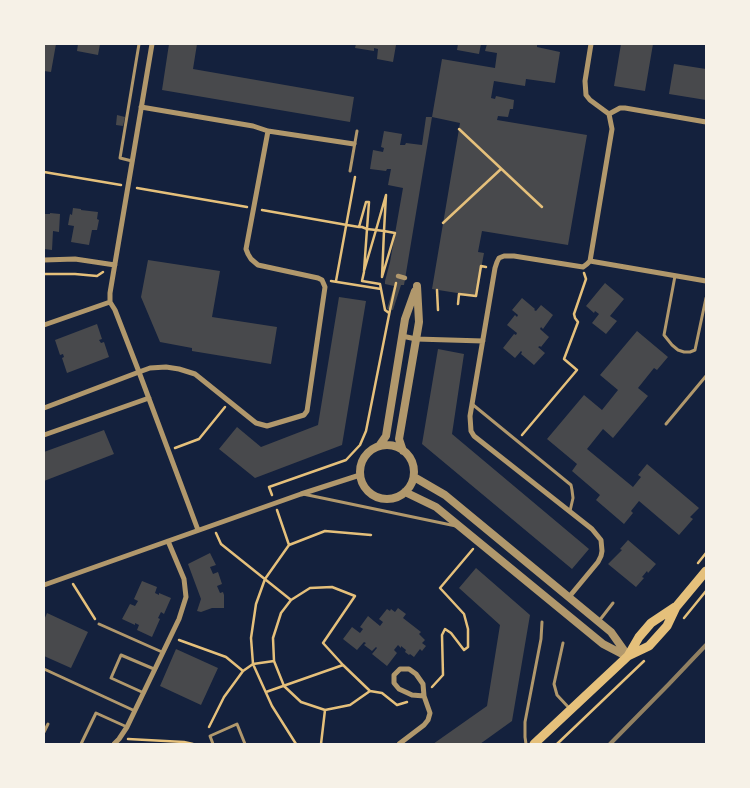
<!DOCTYPE html>
<style>
body{margin:0}
#map{position:relative;width:750px;height:788px;overflow:hidden;background:#14213d;font-family:Georgia,serif}
canvas{display:block}
.frame{position:absolute;inset:0;border:45px solid #f6f1e7;pointer-events:none}
</style>
<div id="map">
<canvas width="750" height="788"></canvas>
<div class="frame"></div>
</div>
<script>
const c = document.querySelector('canvas').getContext('2d');
c.lineJoin = 'round';
function fill(path, color) { c.fillStyle = color; c.fill(path, 'evenodd'); }
const shape = rows => new Path2D(rows.map(r => 'M' + r).join(''));
function stroke(path, color, width, dash) { c.strokeStyle = color; c.lineWidth = width; c.lineCap = dash ? 'butt' : 'round'; c.setLineDash(dash || []); c.stroke(path); }
const building = shape([
 [44,44,56,44,51,72,44,71],
 [78,44,100,44,98,55,77,51],
 [169,44,197,44,193,69,354,97,350,122,162,90],
 [356,44,393,44,396,45,393,62,377,59,378,49,374,48,374,51,355,48],
 [458,44,481,44,479,54,457,50],
 [487,44,537,44,537,47,560,52,555,83,526,79,525,86,494,81,491,98,495,99,496,96,514,100,513,109,510,109,508,117,498,116,497,120,587,135,568,245,482,231,478,252,484,253,476,296,432,289,460,123,432,117,404,285,401,285,393,310,387,309,394,286,385,284,385,281,390,262,403,188,388,185,391,169,387,169,386,171,370,169,373,150,383,152,384,148,381,147,384,131,402,134,400,145,405,145,406,143,422,145,426,117,432,117,442,59,495,68,497,53,485,51],
 [621,44,653,44,645,91,614,86],
 [674,64,706,69,706,100,669,94],
 [117,115,125,117,123,126,116,125],
 [73,208,81,209,81,210,98,212,97,219,99,220,97,230,92,230,89,245,71,242,74,226,68,225,70,214,72,215],
 [50,213,60,214,59,232,53,231,52,250,44,249,44,214,50,214],
 [148,260,220,271,212,317,277,327,271,364,192,351,192,348,160,342,141,297],
 [605,283,624,299,610,316,617,321,606,334,592,323,599,314,595,311,594,313,586,306],
 [339,297,366,301,342,445,255,478,219,449,237,427,261,447,318,425],
 [522,298,535,309,534,310,536,311,541,305,553,315,543,329,541,327,540,329,549,337,541,347,540,346,538,347,545,353,534,365,521,354,522,352,521,351,515,358,503,348,514,334,516,335,517,333,507,325,515,315,517,317,518,315,512,310],
 [97,324,102,339,99,340,101,343,104,342,109,357,67,373,62,358,64,357,63,354,60,355,55,340],
 [637,331,668,357,657,370,654,368,638,388,648,396,613,438,603,429,587,449,633,487,641,477,638,475,647,464,699,508,690,517,693,519,679,535,639,501,631,511,633,513,624,524,596,500,600,495,572,471,577,464,547,439,584,395,602,410,618,390,600,375],
 [438,349,464,354,452,434,589,549,572,569,422,444],
 [104,430,114,454,44,481,44,452],
 [628,540,656,564,648,573,647,571,642,577,644,578,636,587,608,564,622,550,620,549],
 [210,553,216,565,210,567,213,574,218,572,222,584,217,586,220,593,223,592,224,595,224,608,212,608,201,612,197,611,201,599,188,564],
 [476,568,530,615,512,721,480,744,433,744,487,706,500,625,459,588],
 [142,581,157,587,155,593,159,595,159,593,171,598,164,614,161,612,158,618,160,619,152,637,137,630,139,625,135,623,135,625,122,619,130,604,135,606,138,601,134,599],
 [398,608,406,614,403,618,421,632,419,634,425,640,422,643,426,646,422,651,420,649,414,657,410,654,409,655,405,652,406,650,401,646,401,648,398,645,394,650,397,653,387,666,372,654,377,648,376,647,372,651,364,645,366,643,364,642,357,650,343,639,352,627,360,633,363,629,360,627,368,616,380,626,383,622,379,619,387,609,390,611,391,609,395,612],
 [47,613,88,632,71,668,44,656,44,620],
 [176,649,218,668,201,705,160,686]
]);
const path = shape([
 [459,129,542,207],
 [44,172,121,185],
 [137,188,247,207],
 [262,210,347,225,359,227,362,227,367,229,376,230,384,231,395,233,382,277,384,231,386,195,376,230,364,271,367,229,369,202,366,202,359,227],
 [443,223,501,169],
 [364,272,362,281,380,284,385,310,389,313],
 [44,274,75,274,97,276,103,272],
 [331,281,381,289],
 [336,281,355,177],
 [437,290,438,310],
 [458,304,459,294,476,296,481,266,486,267],
 [522,435,577,370,564,359,578,322,575,318,574,314,586,279,584,273],
 [175,448,199,439,225,407],
 [272,495,269,487,346,460,360,445,366,431,390,310,396,283],
 [277,510,289,545],
 [216,533,221,544,291,600],
 [698,563,706,553],
 [73,584,95,619],
 [684,618,706,591],
 [179,640,226,657,243,671,253,664,272,706,296,744],
 [274,661,253,664,251,638,256,604,265,579,289,545,325,531,371,535],
 [343,665,323,643,355,596,332,587,310,588,291,600,281,613,273,638,274,661,284,686,301,702,325,710,350,705,370,691],
 [432,687,443,675,442,635,445,629,451,633,464,650,468,647,468,629,464,614,440,588,473,549],
 [266,692,343,665,370,691,382,693,397,705,407,702],
 [209,727,224,697,243,671],
 [128,739,184,742,193,744],
 [321,744,325,710],
 [557,744,644,661]
]);
const service = shape([
 [132,161,120,158,139,44],
 [350,171,357,131],
 [675,276,664,335,672,345,678,350,684,352,690,352,695,350,706,298],
 [472,404,571,485,572,490,573,498,570,511],
 [666,424,706,376],
 [303,494,456,526],
 [599,621,613,603],
 [99,624,162,652],
 [563,643,554,684,557,695,570,709],
 [44,669,135,711],
 [144,693,111,678,121,655,154,669],
 [44,732,48,724],
 [81,744,96,713,127,727],
 [213,744,210,736,237,724,245,744],
 [526,744,525,737,525,722,541,639,542,622]
]);
const pedestrian = shape([
 [398,276,405,278]
]);
const minor = shape([
 [591,44,585,81,586,95,590,100,609,114],
 [141,107,253,126,268,131,354,144],
 [609,114,620,108,625,108,706,122],
 [44,260,75,259,115,265],
 [590,261,706,281],
 [110,302,110,293,152,44],
 [110,302,115,310,139,372,198,530],
 [44,325,110,302],
 [402,336,416,339,483,341],
 [44,408,139,372,150,368,166,367,179,369,195,374,256,423,267,426,304,415,307,411,325,287,322,280,318,278,258,265,251,259,248,254,246,249,268,131],
 [44,435,149,398],
 [44,585,301,494,360,475],
 [569,597,598,562,601,556,602,551,601,540,592,529,474,436,471,431,470,416,495,268,497,262,499,258,504,256,514,256,583,267,587,264,590,261,612,129,609,114],
 [114,744,119,739,127,727,179,619,186,597,184,579,168,541],
 [399,744,424,725,428,720,430,713,424,696,423,684,416,674,409,669,400,669,394,675,394,683,399,689,412,695,424,696]
]);
const tertiary = shape([
 '360 472a27 27 0 1 1 54 0a27 27 0 1 1-54 0Z',
 [379,446,386,436,405,319,415,291],
 [403,451,399,439,419,322,417,286],
 [414,477,445,495,611,632,628,656],
 [405,492,436,507,603,644,626,656]
]);
const secondary = shape([
 [628,656,639,637,651,623,675,607],
 [534,744,628,656,649,646,667,626,676,607,706,571]
]);
const rail = shape([
 [610,744,669,684,706,645]
]);
fill(building, '#48494c');
stroke(path, '#e5c07b', 2.5);
stroke(service, '#b1986c', 3);
stroke(pedestrian, '#b1986c', 4.5);
stroke(minor, '#b1986c', 5);
stroke(tertiary, '#b1986c', 8);
stroke(secondary, '#e5c07b', 9);
stroke(rail, '#918062', 4);
</script>
